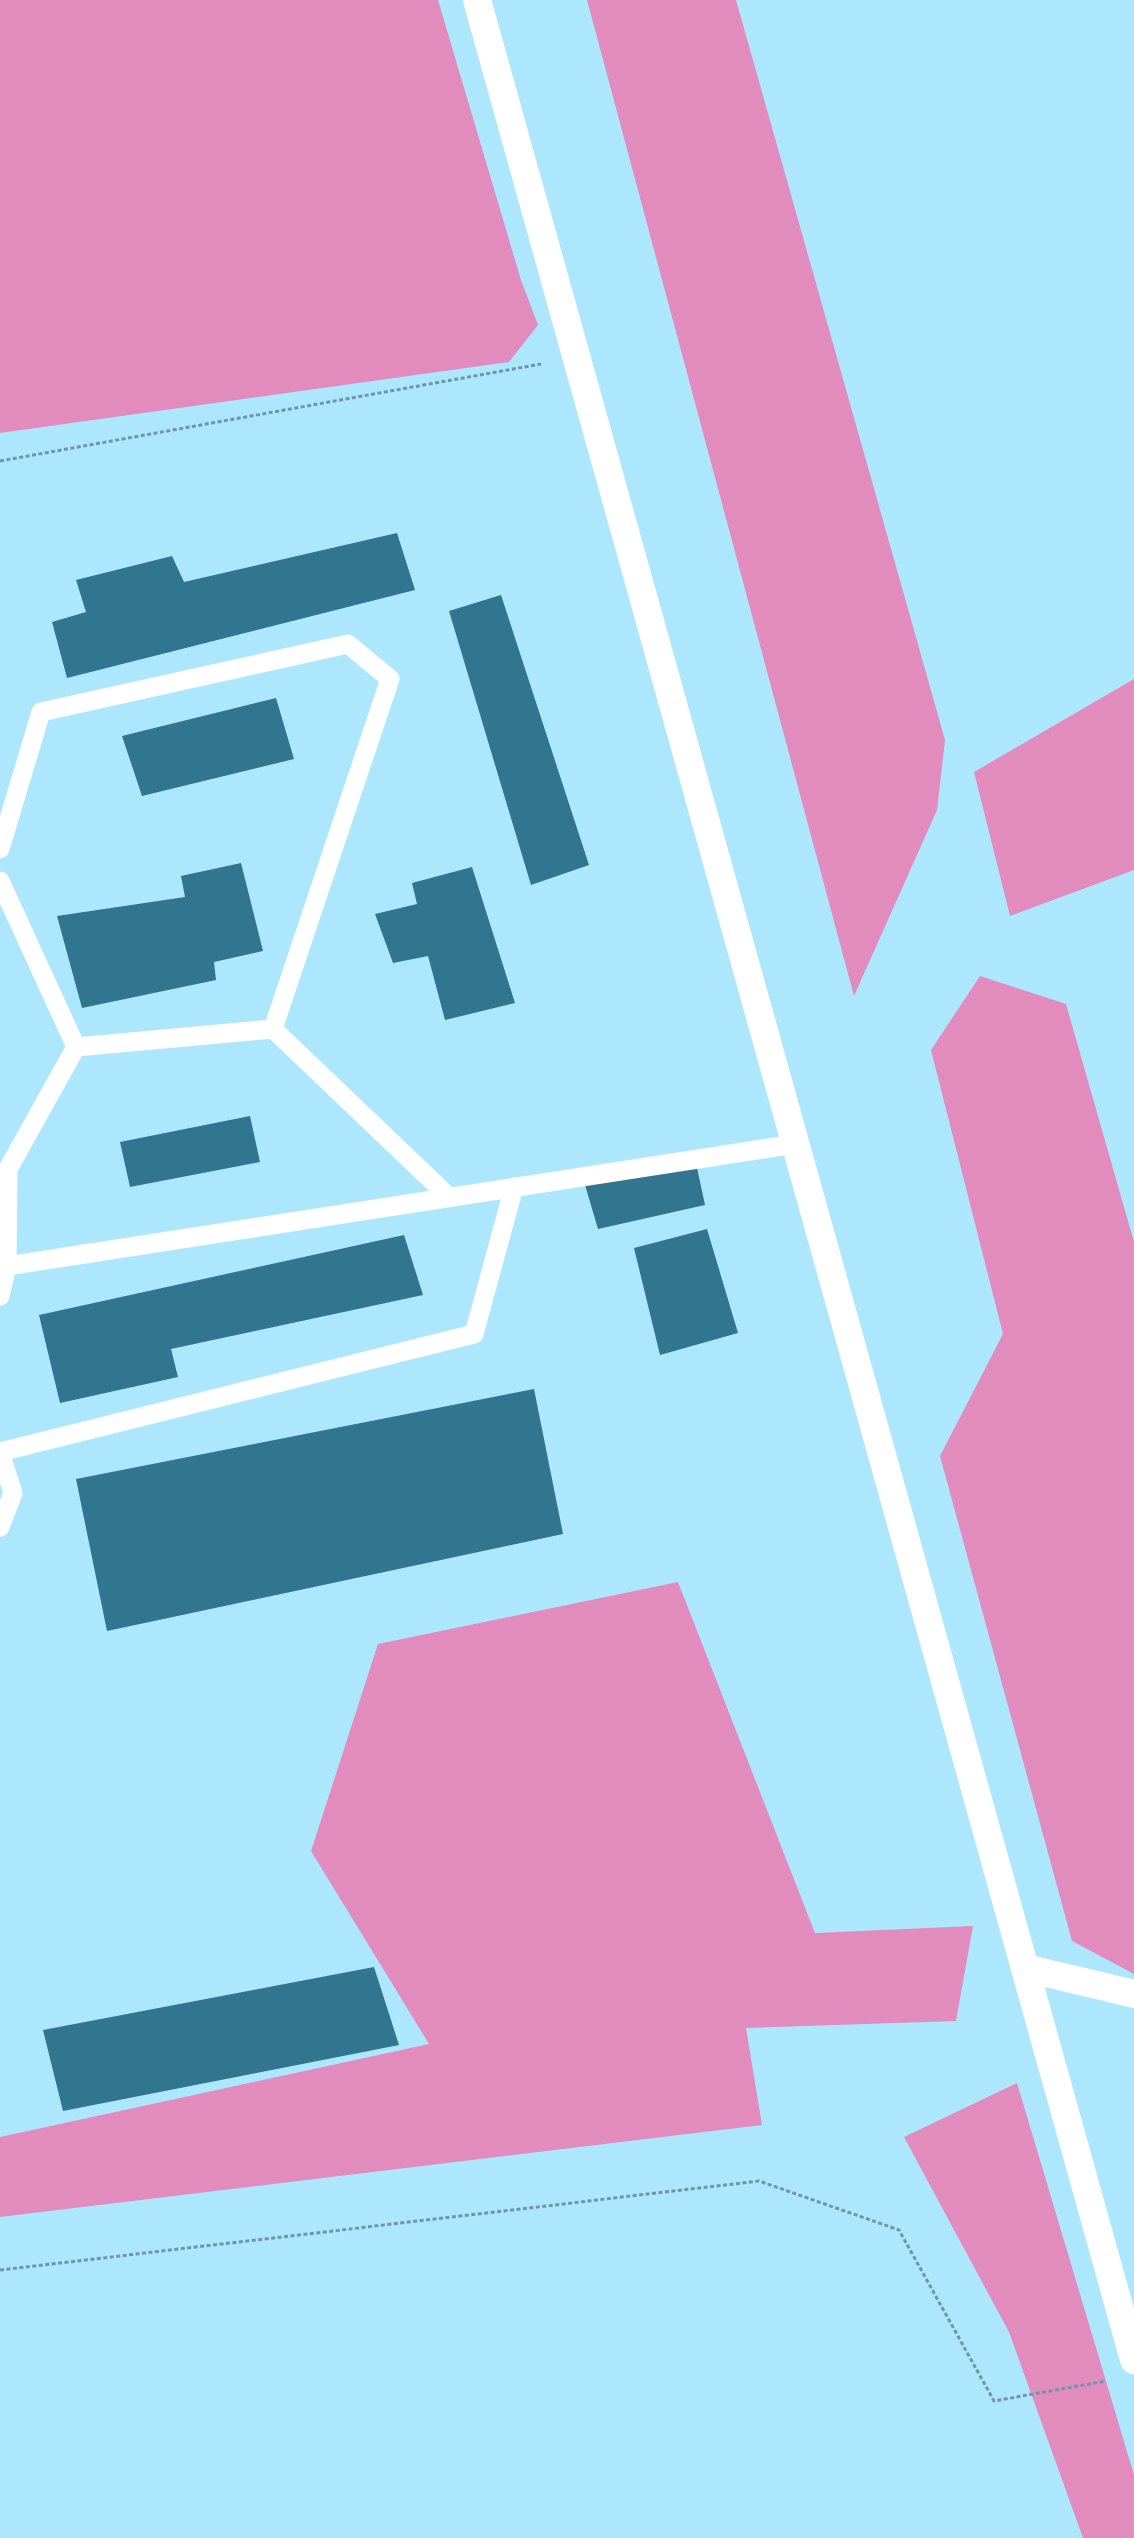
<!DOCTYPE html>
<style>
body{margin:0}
canvas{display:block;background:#ade7fe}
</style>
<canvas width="1134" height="2538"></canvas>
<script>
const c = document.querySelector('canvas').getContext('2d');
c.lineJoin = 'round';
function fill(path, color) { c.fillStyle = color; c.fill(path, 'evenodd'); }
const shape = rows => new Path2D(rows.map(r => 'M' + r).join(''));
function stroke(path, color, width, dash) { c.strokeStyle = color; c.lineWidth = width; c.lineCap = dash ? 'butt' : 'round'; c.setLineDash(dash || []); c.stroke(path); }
const green = shape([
 [0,0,438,0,521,280,538,325,509,362,0,433],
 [587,0,736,0,945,740,937,810,854,996],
 [1134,679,1134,870,1010,916,974,772],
 [980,976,1066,1004,1134,1242,1134,1974,1072,1941,940,1456,1003,1334,931,1050],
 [678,1582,815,1933,973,1926,956,2021,746,2028,762,2125,0,2217,0,2137,429,2044,311,1851,378,1644],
 [1017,2083,1134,2475,1134,2538,1083,2538,1009,2332,904,2137]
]);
const building = shape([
 [397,533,415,590,67,678,52,622,86,612,76,580,172,556,184,582],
 [501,595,589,865,531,885,449,611],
 [276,698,294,759,142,796,122,736],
 [241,863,263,951,214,962,216,980,82,1008,57,916,185,897,181,876],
 [472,867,515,1003,445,1020,428,956,393,963,375,914,417,904,412,883],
 [250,1116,260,1162,130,1187,120,1142],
 [696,1163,705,1205,598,1229,585,1185],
 [707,1229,738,1333,660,1355,634,1248],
 [404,1235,423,1295,171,1349,178,1377,60,1403,39,1315],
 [534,1389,563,1534,107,1631,76,1479],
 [374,1967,399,2045,63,2111,43,2030]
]);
const path = shape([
 [0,461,541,364],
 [0,2270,759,2181,899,2230,994,2401,1106,2381]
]);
const lane = shape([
 [0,849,41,712,348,644,390,679,273,1029,449,1197],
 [0,881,76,1047,273,1029],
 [0,1267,7,1266,8,1169,76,1047],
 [0,1296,7,1266,795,1144],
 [0,1452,474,1334,514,1187],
 [0,1453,13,1493,0,1527]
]);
const street = shape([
 [1025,1968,1134,1994]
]);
const primary = shape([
 [477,0,1134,2360]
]);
fill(green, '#e18cbd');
fill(building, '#31758e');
stroke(path, '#6d97a9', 3, [4, 2.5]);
stroke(lane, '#fff', 19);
stroke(street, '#fff', 28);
stroke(primary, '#fff', 28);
</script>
